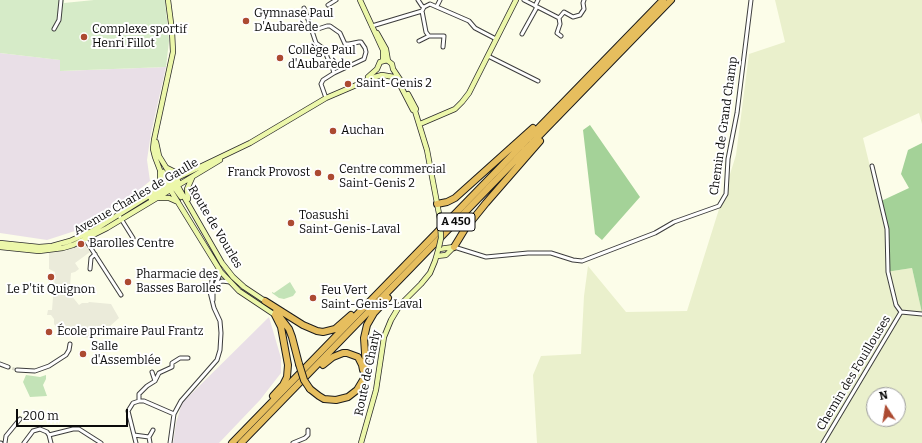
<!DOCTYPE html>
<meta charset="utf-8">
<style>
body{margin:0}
#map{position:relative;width:922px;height:443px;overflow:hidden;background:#fcfde9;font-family:Bitter,serif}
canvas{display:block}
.north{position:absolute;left:866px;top:387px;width:40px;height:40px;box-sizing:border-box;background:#fff;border:1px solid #9d9d9d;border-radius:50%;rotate:348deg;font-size:11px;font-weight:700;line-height:16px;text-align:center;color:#0a0a0a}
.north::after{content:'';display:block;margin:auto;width:14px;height:18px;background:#ac4a31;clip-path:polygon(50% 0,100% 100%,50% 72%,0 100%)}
.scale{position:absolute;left:16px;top:409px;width:112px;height:18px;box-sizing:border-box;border:2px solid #0a0a0a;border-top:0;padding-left:5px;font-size:12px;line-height:14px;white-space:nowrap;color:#0a0a0a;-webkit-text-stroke:3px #fff;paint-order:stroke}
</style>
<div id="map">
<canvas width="922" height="443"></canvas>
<div class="north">N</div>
<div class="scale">200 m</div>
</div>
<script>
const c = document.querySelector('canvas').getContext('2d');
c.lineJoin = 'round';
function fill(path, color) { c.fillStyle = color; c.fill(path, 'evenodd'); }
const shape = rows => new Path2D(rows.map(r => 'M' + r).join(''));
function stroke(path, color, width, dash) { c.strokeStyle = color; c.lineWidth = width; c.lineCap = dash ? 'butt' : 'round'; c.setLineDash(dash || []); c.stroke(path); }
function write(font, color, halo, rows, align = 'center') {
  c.font = font + ' Bitter,serif'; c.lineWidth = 4; c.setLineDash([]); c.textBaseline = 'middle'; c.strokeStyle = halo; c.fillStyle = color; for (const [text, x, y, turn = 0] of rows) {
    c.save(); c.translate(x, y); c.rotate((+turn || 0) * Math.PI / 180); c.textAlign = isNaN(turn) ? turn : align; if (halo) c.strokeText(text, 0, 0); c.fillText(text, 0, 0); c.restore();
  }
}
const industrial = shape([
 [0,53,61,60,61,71,166,67,151,133,147,160,150,181,119,206,81,229,47,240,0,233],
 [269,317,281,358,281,373,260,400,219,443,173,443,176,423,182,403]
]);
const farmland = shape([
 [775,0,922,0,922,124,919,113,863,138,888,240,886,272,912,268,922,313,922,443,537,443,533,375,541,356,581,354,584,296,588,266,626,312,687,311,736,155,749,54,785,42],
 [874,395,898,395,898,419,874,419]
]);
const green = shape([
 [290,282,296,292,293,296,284,299,279,298,272,293,272,292,274,293],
 [26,375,40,377,46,375,46,379,43,385,47,396,30,397,23,382]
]);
const forest = shape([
 [590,125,640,197,602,240,595,234,583,130],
 [922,143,922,313,912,268,886,272,888,240,879,202,909,188,901,174,908,150]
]);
const pitch = shape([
 [0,0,64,0,64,3,94,0,165,0,169,41,166,67,60,71,60,60,0,53]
]);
const plaza = shape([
 [83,242,90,252,75,263,79,269,75,272,71,273,70,287,67,290,79,305,82,303,88,303,89,302,111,304,119,318,109,327,96,326,95,334,91,338,82,337,77,330,72,333,60,332,54,324,54,319,51,315,47,315,48,310,52,310,55,272,49,269,49,253,66,251,69,247]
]);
const streetTunnel = shape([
 [8,367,17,370]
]);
const street = shape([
 [418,0,422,6,424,7],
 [524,0,559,18,560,24,557,33,561,36],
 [328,5,336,0],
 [437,6,440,0],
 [535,6,538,0],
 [304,8,312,31],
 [422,11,426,32,429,36],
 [559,18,564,12,573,17,580,15,584,9,583,3,584,0],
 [372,26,422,11,424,7,430,4,469,21,475,28,496,39],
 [54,29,59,20,61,0],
 [522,34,537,7],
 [419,41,429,36,444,36,443,47],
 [488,56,538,81],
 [326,98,321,84,323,80,334,73,364,59,366,52,365,48,361,42,359,42,349,44,345,44,340,33,330,26,327,26,312,31,316,43,324,49,328,59,331,63,334,73],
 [872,166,887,229,888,272,896,305,901,312],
 [118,214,133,238],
 [85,239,121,295],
 [454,247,486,257,528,253,551,253,573,260,582,261,655,233,674,222,719,206,726,194,728,159,737,113,751,0],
 [90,269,91,258,95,254],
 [216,284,222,281,230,282],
 [213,300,213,291,221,272],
 [901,312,922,314],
 [0,364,8,367],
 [17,370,35,371,49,366,66,355,69,350,70,344],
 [155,381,159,373,172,367,172,363,180,358,188,358],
 [139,401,139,394,147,386,155,381,152,372],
 [49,435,73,429,79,429,101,443],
 [134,435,149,437,153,430],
 [149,437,150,443],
 [0,443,1,443],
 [5,443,6,436,20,419],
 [24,443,33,431,40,429,47,432,49,435,51,443],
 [136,443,128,411,133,403,139,401,144,401,174,414],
 [170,443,174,414,181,401,217,360,220,350,221,333,220,321,214,308,210,292,212,280,221,272],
 [293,443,305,438,308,435,308,430],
 [823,443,901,312]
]);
const secondary = shape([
 [168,0,172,31,173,52,154,140,153,149,155,157,163,178,221,272,239,291,275,315],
 [360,0,383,50,383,61],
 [377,33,386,49,388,61],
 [368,77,377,69,380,62,387,60,392,64,393,69,403,84],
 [408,94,416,109,415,111,427,150,440,219],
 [420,124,455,109,462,102,469,93,516,0],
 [156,142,159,156,180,190,222,263,233,277,244,287,265,301],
 [167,168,175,172,186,172],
 [163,172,181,197],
 [154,191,160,181,160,172],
 [160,198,169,198,178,202],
 [151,199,178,181],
 [188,199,187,189,192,178],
 [0,243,39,247,52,246,70,241,94,230,179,177,250,143,326,98,375,77,382,75,394,77,398,81,413,110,415,111],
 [0,247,39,251,63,248,73,245,107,228,220,160],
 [439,249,454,247],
 [437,256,446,255,454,247],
 [361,443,376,390,384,337,391,320,400,305,421,284,430,273,435,261,439,247]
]);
const highway = shape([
 [437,204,447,202,455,198,533,128],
 [454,247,465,229,486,203,540,141],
 [265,301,303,325,317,331,323,332,335,329,351,315],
 [276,312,289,329,292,337,299,364],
 [323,365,333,357,343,353,347,353,358,357,362,365,363,370],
 [310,389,319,396,324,399,336,400,348,397,357,390,366,375,366,368,364,338,367,325,374,313,388,298],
 [273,396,283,385,287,377,288,365,281,327,275,315],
 [232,443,663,0],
 [241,443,671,0]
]);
const secondaryBridge = shape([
 [439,247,441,238,440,219]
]);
const highwayBridge = shape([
 [299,364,304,380,310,389]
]);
const markers = [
 [246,21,4,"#ac4a31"],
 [84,37,4,"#ac4a31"],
 [280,58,4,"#ac4a31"],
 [348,84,4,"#ac4a31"],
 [333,131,4,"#ac4a31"],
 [318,173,4,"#ac4a31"],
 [331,177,4,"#ac4a31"],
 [291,223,4,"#ac4a31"],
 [81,244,4,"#ac4a31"],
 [51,277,4,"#ac4a31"],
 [128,282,4,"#ac4a31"],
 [313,298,4,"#ac4a31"],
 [49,332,4,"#ac4a31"],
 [83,354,4,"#ac4a31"]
];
const shields = [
 [456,222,38]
];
const shieldNames = [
 ["A 450",456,222]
];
const poiNames = [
 ["Gymnase Paul",254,14],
 ["D'Aubarède",254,28],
 ["Complexe sportif",92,30],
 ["Henri Fillot",92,44],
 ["Collège Paul",288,51],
 ["d'Aubarède",288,65],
 ["Saint-Genis 2",356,84],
 ["Auchan",341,131],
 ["Centre commercial",339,170],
 ["Saint-Genis 2",339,184],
 ["Franck Provost",310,173,"right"],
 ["Toasushi",299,216],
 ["Saint-Genis-Laval",299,230],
 ["Barolles Centre",89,244],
 ["Pharmacie des",136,275],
 ["Basses Barolles",136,289],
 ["Le P'tit Quignon",51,290,"center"],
 ["Feu Vert",321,291],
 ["Saint-Genis-Laval",321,305],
 ["École primaire Paul Frantz",57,332],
 ["Salle",91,347],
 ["d'Assemblée",91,361]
];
const streetNames = [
 ["Chemin de Grand Champ",724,126,-82],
 ["Avenue Charles de Gaulle",136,197,-30],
 ["Route de Vourles",215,227,59],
 ["Route de Charly",368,373,-78],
 ["Chemin des Fouillouses",854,373,-59]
];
fill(industrial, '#e9dfe7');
fill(farmland, '#eaf0cc');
fill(green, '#c3e3b7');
fill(forest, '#a4d298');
fill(pitch, '#d6ebc8');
fill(plaza, '#ebebda');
stroke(streetTunnel, '#d8d9c8', 3, [3, 1.5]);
stroke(street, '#3d3d3d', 5);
stroke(secondary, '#2c2c2c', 6);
stroke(highway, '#1b1b1b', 8);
stroke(street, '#fff', 3);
stroke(secondary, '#ecf7aa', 4.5);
stroke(highway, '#e6be5e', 6);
stroke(secondaryBridge, '#2c2c2c', 6, []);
stroke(highwayBridge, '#1b1b1b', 8, []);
stroke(secondaryBridge, '#ecf7aa', 4.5);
stroke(highwayBridge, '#e6be5e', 6);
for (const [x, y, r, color] of markers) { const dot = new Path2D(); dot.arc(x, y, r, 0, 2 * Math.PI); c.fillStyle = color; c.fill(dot); stroke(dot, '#fff', 1.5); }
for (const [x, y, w] of shields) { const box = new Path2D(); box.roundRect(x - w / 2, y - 9, w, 18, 3); c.fillStyle = '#fff'; c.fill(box); stroke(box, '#0a0a0a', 1); }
write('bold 11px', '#0a0a0a', null, shieldNames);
write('12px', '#0a0a0a', '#fff', poiNames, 'left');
write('12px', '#0a0a0a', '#fff', streetNames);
</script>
